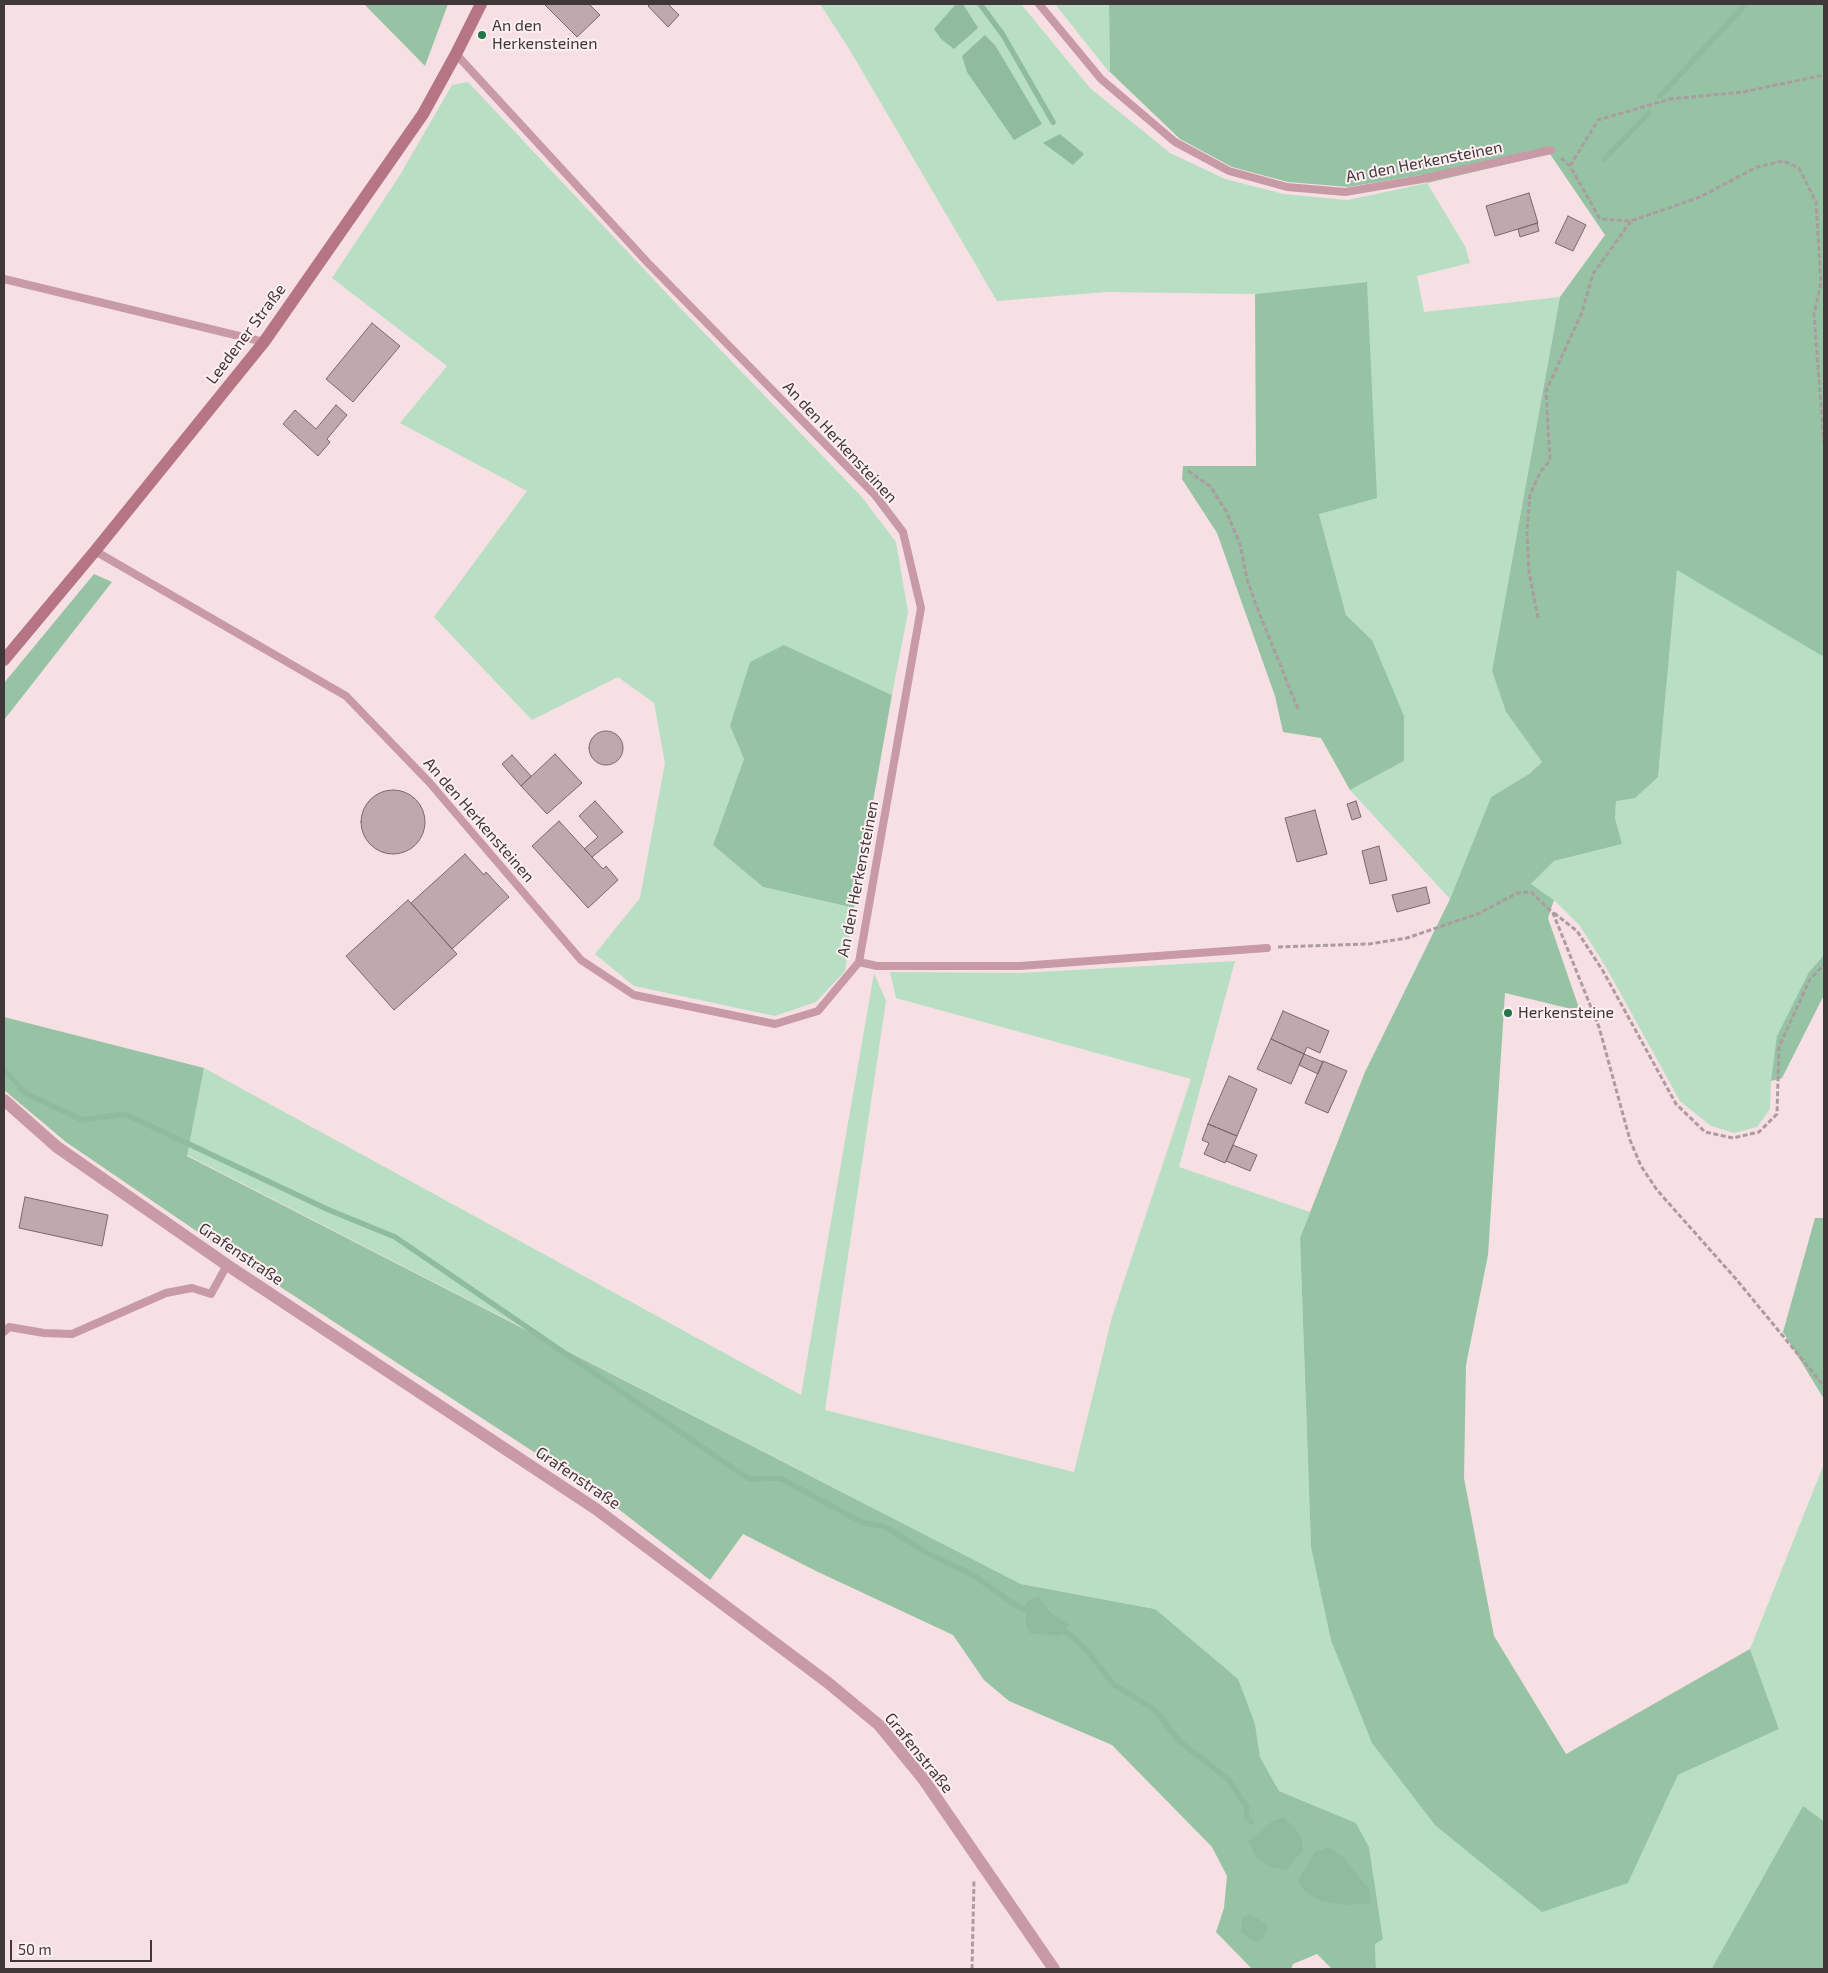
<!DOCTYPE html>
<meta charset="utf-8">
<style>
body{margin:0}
#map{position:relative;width:1828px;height:1973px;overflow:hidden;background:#f6e0e4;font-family:"Exo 2",sans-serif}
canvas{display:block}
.frame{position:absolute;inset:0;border:5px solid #403739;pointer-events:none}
.scale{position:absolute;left:10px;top:1940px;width:142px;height:22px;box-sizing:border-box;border:2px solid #403739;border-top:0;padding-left:6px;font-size:15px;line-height:18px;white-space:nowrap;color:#403739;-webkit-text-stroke:4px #fdeff2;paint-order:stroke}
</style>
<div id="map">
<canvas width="1828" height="1973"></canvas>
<div class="frame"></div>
<div class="scale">50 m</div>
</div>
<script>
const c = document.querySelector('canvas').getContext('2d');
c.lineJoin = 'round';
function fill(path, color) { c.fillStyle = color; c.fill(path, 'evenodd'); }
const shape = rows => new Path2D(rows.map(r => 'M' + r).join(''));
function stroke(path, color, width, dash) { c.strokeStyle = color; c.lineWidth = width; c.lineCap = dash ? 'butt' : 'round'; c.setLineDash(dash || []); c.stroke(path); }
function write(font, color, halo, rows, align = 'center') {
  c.font = font + ' "Exo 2",sans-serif'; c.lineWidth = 4; c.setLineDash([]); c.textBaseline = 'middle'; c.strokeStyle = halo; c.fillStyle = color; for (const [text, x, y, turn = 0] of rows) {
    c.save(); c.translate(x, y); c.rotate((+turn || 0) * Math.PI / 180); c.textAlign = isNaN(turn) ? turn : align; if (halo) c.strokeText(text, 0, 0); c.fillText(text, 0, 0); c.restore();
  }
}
const green = shape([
 [820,4,1021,4,1090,88,1170,153,1225,179,1284,194,1348,200,1427,183,1465,246,1470,263,1417,276,1424,312,1560,297,1492,671,1506,712,1542,762,1529,774,1491,797,1450,899,1350,790,1404,761,1372,640,1346,615,1319,514,1367,282,1255,294,1106,292,997,301,848,47],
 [1055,4,1109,4,1110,72,1109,72],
 [468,82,687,315,861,496,896,542,908,612,892,695,784,645,730,726,744,759,713,845,763,887,854,908,845,971,816,1002,775,1016,634,986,595,954,640,898,665,763,654,703,618,677,532,720,434,617,527,491,400,423,447,366,332,278,400,175,452,85],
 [1677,569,1824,657,1824,955,1809,972,1771,1081,1770,1109,1757,1127,1734,1133,1711,1126,1680,1101,1606,967,1580,926,1554,900,1531,884,1554,861,1622,844,1615,818,1616,800,1658,777],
 [1235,961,1179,1167,1310,1212,1300,1238,1311,1547,1628,1883,1678,1775,1779,1729,1750,1649,1824,1464,1824,1821,1803,1806,1712,1968,1719,1969,1376,1969,1375,1944,1383,1938,1369,1847,1356,1823,1279,1791,1260,1757,1255,1724,1155,1609,1021,1584,187,1155,204,1068,801,1395,874,973,886,1001,825,1410,1074,1472,1112,1317,1191,1079,896,998,890,972,1021,973]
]);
const forest = shape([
 [364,4,448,4,425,66],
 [1109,4,1824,4,1824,657,1677,570,1658,777,1635,798,1616,801,1615,818,1622,844,1554,861,1531,884,1554,900,1548,918,1580,1011,1505,993,1488,1255,1466,1365,1464,1478,1494,1636,1566,1754,1750,1649,1779,1729,1678,1775,1628,1883,1542,1912,1435,1825,1372,1743,1331,1640,1311,1547,1300,1238,1365,1072,1450,899,1491,797,1529,774,1542,762,1506,712,1492,671,1560,297,1605,235,1550,154,1427,183,1422,175,1348,187,1288,182,1232,167,1180,139,1110,72],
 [1367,282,1377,498,1319,514,1346,615,1372,640,1404,716,1404,761,1350,790,1321,738,1283,732,1275,696,1217,533,1182,479,1183,466,1256,466,1255,294],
 [94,574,112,582,4,720,4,683],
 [784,645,892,695,854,908,763,887,713,845,744,759,730,726,750,662],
 [1824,955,1824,995,1782,1078,1771,1081,1777,1036,1809,972],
 [4,1017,204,1068,187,1156,1021,1584,1155,1609,1238,1679,1255,1724,1260,1757,1279,1791,1356,1823,1369,1847,1383,1939,1375,1944,1376,1969,1332,1969,1317,1954,1293,1964,1291,1969,1252,1969,1216,1932,1224,1908,1227,1876,1212,1847,1112,1745,1009,1701,984,1680,953,1635,816,1571,743,1534,710,1580,603,1497,236,1258,66,1142,4,1090],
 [1815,1218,1824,1218,1824,1399,1783,1332],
 [1803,1806,1824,1821,1824,1969,1719,1969,1712,1968]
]);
const water = shape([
 [956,4,963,4,978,28,954,49,941,39,934,29],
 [985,35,995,45,1042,124,1014,140,967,72,962,56],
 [1060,134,1084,154,1073,165,1043,143],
 [1038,1596,1052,1614,1069,1625,1060,1636,1029,1633,1026,1624,1026,1602],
 [1284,1818,1295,1828,1302,1840,1303,1850,1286,1870,1270,1867,1255,1856,1249,1841,1274,1820],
 [1329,1847,1344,1858,1369,1889,1371,1903,1344,1905,1319,1900,1306,1892,1298,1881,1315,1852],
 [1250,1914,1268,1925,1264,1937,1258,1941,1250,1939,1241,1932,1242,1918]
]);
const stream = shape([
 [980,4,1003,35,1053,122],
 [1660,96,1746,4],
 [1604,159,1649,113],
 [4,1069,25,1093,82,1120,125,1114,329,1210,395,1237,749,1479,780,1478,863,1523,884,1526,929,1554,975,1576,1012,1603,1032,1614],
 [1058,1628,1072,1636,1089,1653,1113,1684,1155,1710,1179,1741,1228,1779,1247,1807,1246,1817,1251,1822]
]);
const building = shape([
 [544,4,589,4,600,15,577,37,544,4],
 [651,4,668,4,679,15,668,27,648,6,651,4],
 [1529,193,1538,223,1495,236,1486,206,1529,193],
 [1568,216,1586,225,1573,251,1555,243,1568,216],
 [1537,223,1539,231,1520,237,1518,229,1537,223],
 [372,323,400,346,353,402,326,379,372,323],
 [336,405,347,415,327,439,330,442,318,456,283,424,295,410,316,429,336,405],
 '589 748a17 17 0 1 1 34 0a17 17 0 1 1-34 0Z',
 [555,754,582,783,547,814,521,786,555,754],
 [512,755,531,776,521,786,502,764,512,755],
 '361 822a32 32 0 1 1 64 0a32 32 0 1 1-64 0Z',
 [595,801,623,832,592,857,584,849,598,837,579,816,595,801],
 [1356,801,1361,817,1352,820,1347,804,1356,801],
 [1315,810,1327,854,1297,862,1285,818,1315,810],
 [559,821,603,869,606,866,618,880,588,908,532,846,559,821],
 [1379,846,1387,880,1370,884,1362,851,1379,846],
 [465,854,484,875,486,872,509,897,452,949,411,903,465,854],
 [1426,887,1430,903,1397,912,1392,895,1426,887],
 [408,900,457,954,394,1010,346,956,408,900],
 [1283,1011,1329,1031,1320,1053,1307,1047,1304,1054,1271,1039,1283,1011],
 [1271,1039,1304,1054,1291,1084,1257,1069,1271,1039],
 [1304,1054,1323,1062,1318,1074,1299,1065,1304,1054],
 [1323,1061,1347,1071,1328,1113,1305,1103,1323,1061],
 [1229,1076,1257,1089,1237,1136,1208,1124,1229,1076],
 [1208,1124,1237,1136,1225,1163,1204,1154,1209,1143,1202,1140,1208,1124],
 [1233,1145,1257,1155,1250,1171,1226,1161,1233,1145],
 [25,1197,108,1215,102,1246,19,1228,25,1197]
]);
const path = shape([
 [1561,158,1570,166,1600,219,1631,221,1700,197,1757,167,1783,161,1799,168,1816,202,1821,283,1814,314,1824,445],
 [1570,166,1598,120,1670,99,1743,92,1824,75],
 [1188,471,1210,486,1226,511,1240,544,1247,579,1256,605,1298,709],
 [1538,618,1529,572,1527,532,1530,494,1541,471,1550,460,1546,391,1582,312,1593,274,1631,221],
 [1554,913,1577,931,1603,971,1676,1104,1705,1132,1733,1138,1759,1132,1777,1114,1779,1047,1810,979,1824,965],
 [1278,947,1369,944,1407,938,1480,913,1517,893,1531,892,1553,913,1599,1027,1630,1140,1641,1166,1657,1190,1736,1279,1824,1386],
 [972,1969,974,1880]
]);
const lane = shape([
 [1039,4,1101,79,1175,142,1229,171,1287,187,1345,192,1422,179,1551,150],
 [4,279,264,342],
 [95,551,346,696,429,782,581,960,634,995,775,1024,818,1011,859,962,921,608,903,532,875,495,647,262,456,54],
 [859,962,877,966,1020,966,1267,948],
 [4,1332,9,1327,44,1333,72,1334,166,1293,192,1288,211,1294,227,1265]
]);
const street = shape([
 [4,1100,57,1147,227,1265,596,1509,827,1682,879,1725,924,1780,1054,1969]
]);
const secondary = shape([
 [4,660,95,551,264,342,423,114,456,54,481,4]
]);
const markers = [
 [482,35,5,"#227547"],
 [1508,1013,5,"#227547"]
];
const poiNames = [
 ["An den",492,26],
 ["Herkensteinen",492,44],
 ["Herkensteine",1518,1013]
];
const streetNames = [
 ["An den Herkensteinen",1424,162,-11],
 ["Leedener Straße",246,334,-53],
 ["An den Herkensteinen",840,442,47],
 ["An den Herkensteinen",479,820,49],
 ["An den Herkensteinen",858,879,-79],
 ["Grafenstraße",241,1254,34],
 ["Grafenstraße",578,1478,34],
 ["Grafenstraße",919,1753,51]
];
fill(green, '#b8dec3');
fill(forest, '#96c3a4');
fill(water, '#8fbc9e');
stroke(stream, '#8fbc9e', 5.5);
fill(building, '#bea9ad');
stroke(building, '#7b686c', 1);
stroke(path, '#ac9c9f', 3, [5, 2.5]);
stroke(lane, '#c89aa5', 8);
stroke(street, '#c89aa5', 12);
stroke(secondary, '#b67585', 12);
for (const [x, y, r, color] of markers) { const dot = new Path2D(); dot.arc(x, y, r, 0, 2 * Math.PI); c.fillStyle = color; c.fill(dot); stroke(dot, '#fdeff2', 2); }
write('16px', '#403739', '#fdeff2', poiNames, 'left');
write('16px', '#403739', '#fdeff2', streetNames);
</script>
